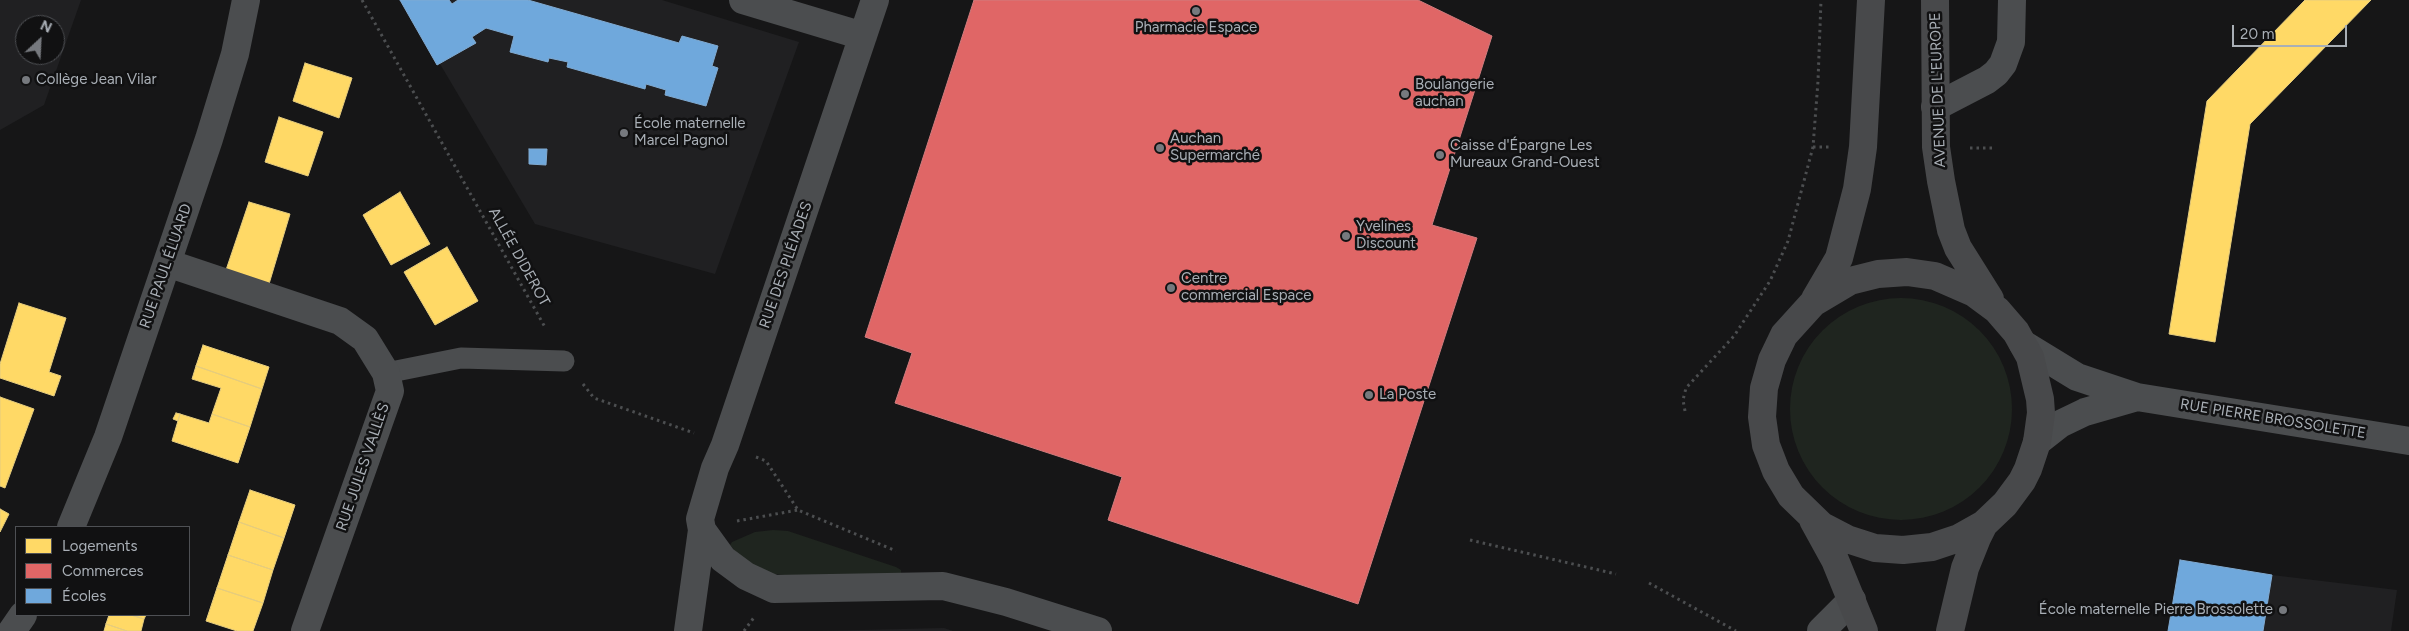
<!DOCTYPE html>
<meta charset="utf-8">
<style>
body{margin:0}
#map{position:relative;width:2409px;height:631px;overflow:hidden;background:#161617;font-family:Figtree,sans-serif}
canvas{display:block}
.legend{position:absolute;left:15px;top:526px;width:175px;height:90px;box-sizing:border-box;background:#111112;border:1px solid #4e5054;margin:0;padding:6px 9px;list-style:none;font-size:15px;color:#a9afb6}
.legend li{display:flex;align-items:center;gap:10px;height:25px}
.legend b{width:25px;border:1px solid #4e5054}
.north{position:absolute;left:15px;top:15px;width:50px;height:50px;box-sizing:border-box;background:#111112;border:1px solid #4e5054;border-radius:50%;rotate:25deg;font-size:14px;font-weight:700;line-height:20px;text-align:center;color:#a9afb6}
.north::after{content:'';display:block;margin:auto;width:18px;height:22px;background:#76797e;clip-path:polygon(50% 0,100% 100%,50% 72%,0 100%)}
.scale{position:absolute;left:2232px;top:25px;width:115px;height:22px;box-sizing:border-box;border:2px solid #a9afb6;border-top:0;padding-left:6px;font-size:15px;line-height:18px;white-space:nowrap;color:#a9afb6;-webkit-text-stroke:4px #111112;paint-order:stroke}
</style>
<div id="map">
<canvas width="2409" height="631"></canvas>
<ul class="legend">
<li><b style="height:14px;background:#ffd966"></b>Logements</li>
<li><b style="height:14px;background:#e06666"></b>Commerces</li>
<li><b style="height:14px;background:#6fa8dc"></b>Écoles</li>
</ul>
<div class="north">N</div>
<div class="scale">20 m</div>
</div>
<script>
const c = document.querySelector('canvas').getContext('2d');
c.lineJoin = 'round';
function fill(path, color) { c.fillStyle = color; c.fill(path, 'evenodd'); }
const shape = rows => new Path2D(rows.map(r => 'M' + r).join(''));
function stroke(path, color, width, dash) { c.strokeStyle = color; c.lineWidth = width; c.lineCap = dash ? 'butt' : 'round'; c.setLineDash(dash || []); c.stroke(path); }
function write(font, color, halo, rows, align = 'center') {
  c.font = font + ' Figtree,sans-serif'; c.lineWidth = 5; c.setLineDash([]); c.textBaseline = 'middle'; c.strokeStyle = halo; c.fillStyle = color; for (const [text, x, y, turn = 0] of rows) {
    c.save(); c.translate(x, y); c.rotate((+turn || 0) * Math.PI / 180); c.textAlign = isNaN(turn) ? turn : align; if (halo) c.strokeText(text, 0, 0); c.fillText(text, 0, 0); c.restore();
  }
}
const built = shape([
 [0,0,81,0,44,105,0,130],
 [25,25,55,25,55,55,25,55],
 [402,0,662,0,799,42,715,274,535,224],
 [2180,560,2272,575,2397,590,2391,631,2168,631],
 [944,628,953,631,818,631]
]);
const green = shape([
 '1790 409a111 111 0 1 1 222 0a111 111 0 1 1-222 0Z',
 [773,530,788,531,896,567,901,570,901,573,899,576,795,576,772,574,762,572,739,556,730,545,732,542,755,532]
]);
const homes = shape([
 [2305,0,2371,0,2250,124,2215,342,2169,334,2207,101,2305,0],
 [305,63,352,78,339,118,293,101,305,63],
 [279,117,323,132,308,176,265,162,279,117],
 [400,192,430,244,391,265,363,215,400,192],
 [249,202,290,214,269,284,226,270,249,202],
 [447,247,478,301,435,325,404,272,447,247],
 [19,303,66,318,49,372,61,376,54,396,0,378,0,364,19,303],
 [203,345,269,367,262,389,196,366,203,345],
 [196,366,262,389,250,427,212,414,221,388,192,379,196,366],
 [0,397,34,409,5,488,0,486,0,397],
 [176,413,180,414,178,421,173,419,176,413],
 [180,414,209,423,212,414,250,427,238,463,172,441,180,414],
 [250,490,295,505,284,538,239,522,250,490],
 [0,509,9,514,0,532,0,509],
 [239,522,284,538,273,570,228,555,239,522],
 [228,555,273,570,263,603,217,588,228,555],
 [217,588,263,603,253,631,237,631,206,621,217,588],
 [109,615,131,615,144,619,141,631,127,631,106,624,109,615],
 [131,615,146,615,144,619,131,615],
 [106,624,127,631,104,631,106,624]
]);
const shops = shape([
 [974,0,1418,0,1492,36,1432,225,1477,238,1358,604,1108,520,1122,477,895,403,912,353,865,337,974,0]
]);
const schools = shape([
 [400,0,449,0,452,4,458,0,528,0,679,43,682,36,718,46,712,66,718,68,706,106,665,95,666,90,646,84,645,89,567,67,568,62,549,58,548,62,510,52,514,36,486,28,472,37,476,43,437,65,400,0],
 [529,149,547,149,546,165,529,164,529,149],
 [2180,560,2272,575,2263,631,2168,631,2180,560]
]);
const path = shape([
 [362,0,546,329],
 [1813,147,1829,147],
 [1970,148,1992,148],
 [583,384,594,398,694,433],
 [1685,411,1683,400,1686,388,1734,336,1770,281,1788,241,1813,147,1818,81,1821,0],
 [756,457,766,461,798,510,896,551],
 [737,521,798,510],
 [1470,540,1616,574],
 [1649,583,1736,631],
 [744,631,755,616]
]);
const lane = shape([
 [386,373,461,358,564,361]
]);
const street = shape([
 [743,0,863,36],
 [1935,107,1987,80,1996,73,2003,64,2011,42,2012,0],
 [167,263,340,321,365,339,386,373,390,391,305,631],
 [2023,344,2077,377,2137,397,2409,441],
 [2037,442,2060,424,2085,412,2137,397],
 [71,527,108,437,209,139,235,54,246,0],
 [702,530,723,559,746,576,774,589,943,586,1006,602,1098,631],
 [12,631,23,615],
 [688,631,702,530,700,519,715,468,725,445,875,0],
 [1821,631,1852,600]
]);
const primary = shape([
 [1935,0,1936,147,1941,181,1951,230,1958,248,1990,299],
 [1815,299,1839,258,1857,189,1863,147,1871,0],
 [1813,520,1835,560,1864,631],
 [1950,631,1965,568,1977,538,1984,524,2005,504,2022,481,2028,469,2037,442,2041,413,2040,399,2030,357,2016,332,1997,310,1974,293,1935,276,1907,272,1878,274,1850,281,1813,303,1784,335,1772,360,1764,388,1762,417,1766,445,1776,471,1791,496,1822,526,1847,539,1875,548,1903,550,1932,547,1959,538,1984,524]
]);
const markers = [
 [1196,11,5,"#76797e"],
 [26,80,5,"#76797e"],
 [1405,94,5,"#76797e"],
 [624,133,5,"#76797e"],
 [1160,148,5,"#76797e"],
 [1440,155,5,"#76797e"],
 [1346,236,5,"#76797e"],
 [1171,288,5,"#76797e"],
 [1369,395,5,"#76797e"],
 [2283,610,5,"#76797e"]
];
const poiNames = [
 ["Pharmacie Espace",1196,28,"center"],
 ["Collège Jean Vilar",36,80],
 ["Boulangerie",1415,85],
 ["auchan",1415,102],
 ["École maternelle",634,124],
 ["Marcel Pagnol",634,141],
 ["Auchan",1170,139],
 ["Supermarché",1170,156],
 ["Caisse d'Épargne Les",1450,146],
 ["Mureaux Grand-Ouest",1450,163],
 ["Yvelines",1356,227],
 ["Discount",1356,244],
 ["Centre",1181,279],
 ["commercial Espace",1181,296],
 ["La Poste",1379,395],
 ["École maternelle Pierre Brossolette",2273,610,"right"]
];
const streetNames = [
 ["AVENUE DE L'EUROPE",1938,90,-92],
 ["ALLÉE DIDEROT",519,257,61],
 ["RUE DES PLÉIADES",786,265,-71],
 ["RUE PAUL ÉLUARD",166,266,-71],
 ["RUE PIERRE BROSSOLETTE",2273,419,9],
 ["RUE JULES VALLÈS",363,467,-71]
];
fill(built, '#202022');
fill(green, '#1f251f');
fill(homes, '#ffd966');
stroke(homes, '#e5cc7e', 1);
fill(shops, '#e06666');
stroke(shops, '#d07c7e', 1);
fill(schools, '#6fa8dc');
stroke(schools, '#80aad1', 1);
stroke(path, '#4c4e50', 3, [2.5, 4]);
stroke(lane, '#4b4d4f', 21);
stroke(street, '#4b4d4f', 28);
stroke(primary, '#48494b', 28);
for (const [x, y, r, color] of markers) { const dot = new Path2D(); dot.arc(x, y, r, 0, 2 * Math.PI); c.fillStyle = color; c.fill(dot); stroke(dot, '#111112', 2); }
write('15px', '#a9afb6', '#111112', poiNames, 'left');
write('15px', '#a9afb6', '#111112', streetNames);
</script>
